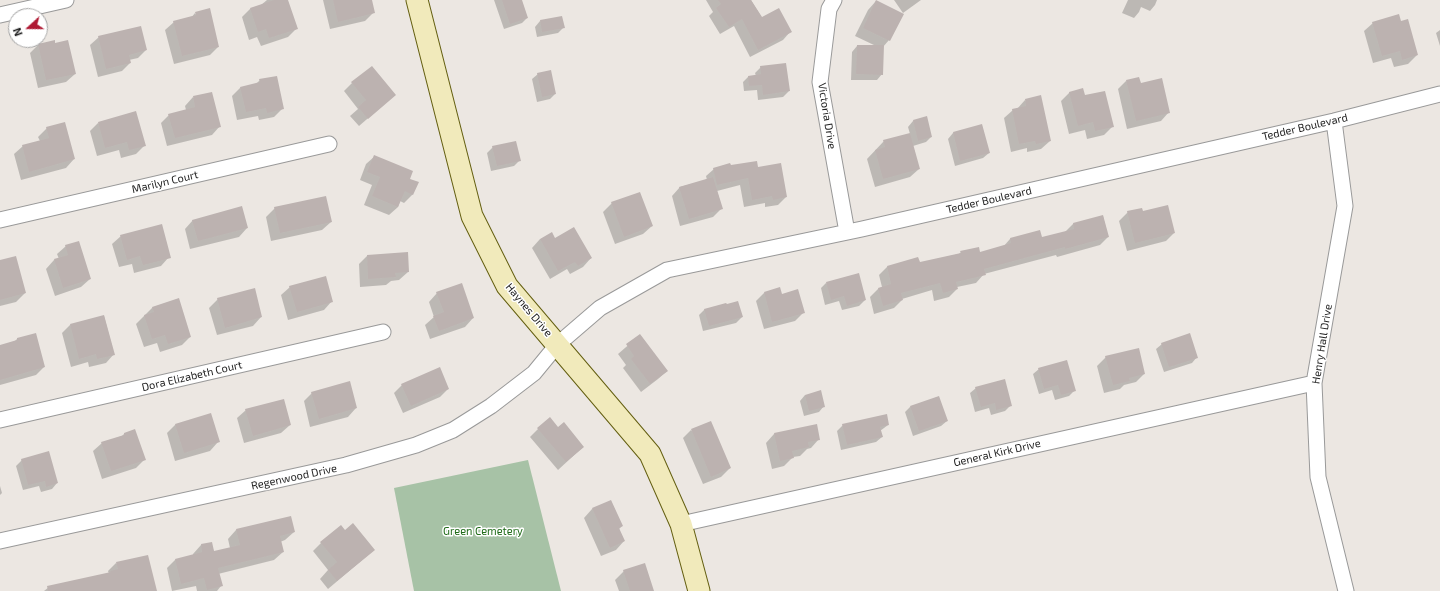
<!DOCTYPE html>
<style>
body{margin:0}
#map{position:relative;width:1440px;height:591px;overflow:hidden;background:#ece7e2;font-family:"Exo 2",sans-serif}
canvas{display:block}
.north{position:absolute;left:8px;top:8px;width:40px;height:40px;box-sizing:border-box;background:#fff;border:1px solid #a4a4a4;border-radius:50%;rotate:249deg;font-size:11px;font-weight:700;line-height:16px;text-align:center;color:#1c1c1c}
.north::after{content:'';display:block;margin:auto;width:14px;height:18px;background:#af1832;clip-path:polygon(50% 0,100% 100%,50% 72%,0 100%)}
</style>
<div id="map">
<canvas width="1440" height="591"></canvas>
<div class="north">N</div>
</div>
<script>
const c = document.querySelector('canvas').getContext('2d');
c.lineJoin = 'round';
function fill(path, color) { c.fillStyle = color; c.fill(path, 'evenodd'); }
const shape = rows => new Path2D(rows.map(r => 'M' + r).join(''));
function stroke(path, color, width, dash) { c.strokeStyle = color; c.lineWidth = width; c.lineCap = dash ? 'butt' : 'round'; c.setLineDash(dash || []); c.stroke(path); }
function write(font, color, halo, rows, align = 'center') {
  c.font = font + ' "Exo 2",sans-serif'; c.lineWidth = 3; c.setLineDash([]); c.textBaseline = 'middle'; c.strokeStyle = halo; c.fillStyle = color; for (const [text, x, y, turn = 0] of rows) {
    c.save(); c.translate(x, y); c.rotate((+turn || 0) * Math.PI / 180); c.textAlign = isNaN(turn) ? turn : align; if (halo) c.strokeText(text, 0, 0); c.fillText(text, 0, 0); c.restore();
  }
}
const cemetery = shape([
 [528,460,561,591,414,591,394,488]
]);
const shadow = shape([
 [267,0,287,0,297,28,288,37,261,46,257,37,249,40,242,17,250,9,261,5],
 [323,0,371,0,374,12,365,21,330,29],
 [494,0,521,0,527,18,522,23,504,29],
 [706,0,751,0,762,18,790,32,783,40,750,57,734,26,720,34,709,16,713,12],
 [894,0,921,0,903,13],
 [1128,0,1157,0,1155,5,1150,11,1141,7,1139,12,1134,18,1122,13],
 [876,1,889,40,883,47,882,74,877,80,851,80,852,52,857,46,876,46,855,36,868,10],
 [195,13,218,47,210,55,174,64,165,30,174,22,191,18],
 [540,21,563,28,558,33,537,37,535,27],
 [1373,23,1417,55,1408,64,1394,67,1391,58,1373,63,1364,31],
 [1440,30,1440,46,1436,33],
 [99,37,146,50,138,58,129,60,130,63,122,71,98,77,90,45],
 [39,44,75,74,66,82,38,88,30,53],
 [761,67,789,91,783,97,758,100,757,90,744,91,743,82,748,77,756,76,755,73],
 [538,74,555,94,550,99,537,102,532,79],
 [260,80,283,108,274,117,259,120,258,116,237,120,232,96,240,88,256,84],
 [1126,81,1140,85,1169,112,1161,121,1127,129,1118,89],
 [352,83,395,95,359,126,350,116,358,109,344,91],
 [1070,92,1113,126,1104,135,1087,139,1085,130,1069,134,1061,101],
 [193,97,220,126,212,135,167,146,161,123,169,115,186,110,185,106],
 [1025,100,1050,141,1041,149,1027,152,1027,148,1011,152,1004,118,1013,110,1017,109],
 [926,118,931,137,926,142,913,146,919,169,910,177,875,187,867,159,884,141,910,134,908,127,913,121],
 [98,123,144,146,136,154,121,158,119,150,97,156,90,131],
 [982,126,989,153,983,158,955,166,948,139,953,133],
 [47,128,74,159,66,168,21,180,14,154,23,146,40,141,38,137],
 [493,147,520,160,514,166,491,171,487,153],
 [375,156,409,179,413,194,404,203,400,201,398,207,389,215,364,205,372,185,360,180,366,164],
 [730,166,786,197,778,205,765,207,765,203,744,207,740,185,717,191,722,208,713,217,680,226,672,196,680,187,707,180,706,176,714,169],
 [612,203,652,226,643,234,615,244,603,212],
 [275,208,331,222,322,230,271,241,266,217],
 [1128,212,1143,212,1174,233,1166,241,1127,251,1119,221],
 [1103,216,1108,237,1100,245,1057,257,1056,255,984,274,976,283,957,287,957,289,949,297,934,301,932,290,902,299,902,300,894,308,874,314,870,297,878,289,882,287,879,275,887,267,918,258,919,263,959,254,961,252,979,253,1003,247,1010,239,1041,238,1065,232,1073,224],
 [193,220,247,228,239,237,190,249,185,229],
 [121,236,169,257,161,266,134,273,132,264,119,267,112,244],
 [540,239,555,239,591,258,583,267,570,274,567,269,550,279,532,248],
 [66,246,90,279,81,287,55,296,46,269,54,260,59,259,57,254],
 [367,256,408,272,399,280,391,281,386,285,360,287,359,264],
 [0,261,25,293,16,302,0,306],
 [826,283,865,300,859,306,842,310,839,301,825,305,821,288],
 [290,287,332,301,324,310,288,320,281,295],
 [779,289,781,295,804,312,795,321,764,329,756,301,764,293],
 [437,293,473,318,465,327,430,339,425,325,434,317,429,302],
 [218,299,261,317,253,326,217,335,209,308],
 [153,307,190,337,182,345,160,352,157,343,144,347,136,324],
 [705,309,742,317,736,323,703,331,699,315],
 [104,316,114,354,106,363,89,367,88,362,71,367,62,333,70,325],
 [640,335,667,371,658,379,641,392,623,368,626,365,618,354],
 [17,339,44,367,36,375,0,385,0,346,14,342],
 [1162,344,1197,357,1192,363,1164,372,1156,349],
 [1106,357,1144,374,1136,382,1124,385,1120,389,1104,393,1097,366],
 [1039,369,1075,390,1069,396,1055,400,1052,390,1039,394,1033,374],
 [402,385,448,389,440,397,403,413,394,393],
 [976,388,1011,405,1005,411,991,415,989,408,975,412,970,393],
 [312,393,356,408,348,417,310,427,304,401],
 [805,395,824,406,819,412,804,416,800,401],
 [938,397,947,421,941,426,913,436,905,412,910,407],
 [246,410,290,425,281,433,244,443,237,418],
 [210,414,218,442,210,451,175,461,167,433,175,425],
 [816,425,819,439,811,448,807,449,800,456,793,457,784,466,772,469,766,443,774,434],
 [843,425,888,425,880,431,882,437,876,442,841,450,837,431],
 [558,428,583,447,558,470,530,437,538,429],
 [691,430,730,468,721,477,703,484,683,438],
 [124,434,144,460,136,468,102,479,93,451,102,443,122,436],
 [22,460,57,483,52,489,41,492,39,486,23,490,16,466],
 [0,486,2,493,0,495],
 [611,501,622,526,619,529,624,541,616,550,601,556,584,518,592,509],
 [236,530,294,532,285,540,280,542,283,552,274,560,218,574,221,586,217,591,197,591,196,586,172,591,167,568,175,560,193,555,193,554,201,545,211,543,214,552,230,548,228,539],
 [345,531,374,550,328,589,320,579,328,570,313,551,321,543],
 [116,563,156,591,44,591,49,587,109,574,108,571],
 [624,571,653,591,619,591,615,580]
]);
const building = shape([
 [274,0,288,0,298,29,269,38,266,29,258,32,250,8],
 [333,0,372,0,375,13,338,22],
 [502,0,522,0,528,18,510,24],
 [718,0,751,0,762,17,779,8,792,32,758,50,742,19,729,27,716,8,721,4],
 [876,0,904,14,890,41,863,28],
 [210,8,219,47,182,56,173,21,196,15,195,12],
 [1399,14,1401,21,1408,19,1418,55,1402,60,1400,51,1382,56,1372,22],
 [562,16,565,28,542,32,540,20],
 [141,26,147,50,129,55,131,63,106,69,98,36],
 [55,40,55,43,68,40,76,74,46,80,38,44],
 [857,45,884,45,883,75,856,74],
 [786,63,790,91,763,95,762,85,749,86,748,76,761,74,760,66],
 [372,66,396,95,368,119,358,107,366,100,351,82],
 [551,70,556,94,542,97,537,73],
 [277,76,284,109,267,113,266,108,246,112,240,87,260,82,259,79],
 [1139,77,1141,83,1162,78,1170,113,1136,121,1126,80],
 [1083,88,1085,95,1105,91,1114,127,1095,131,1093,122,1078,126,1069,92],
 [212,92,221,127,175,138,168,114,195,107,193,96],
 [1041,95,1051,141,1036,144,1035,141,1019,144,1012,109,1026,106,1025,99],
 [136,111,146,146,129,150,127,142,105,148,98,122],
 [927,116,932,137,918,141,913,120],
 [65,122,75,159,29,172,22,145,49,138,46,127],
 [982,124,990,153,960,161,953,132],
 [910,133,920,169,883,179,875,150,885,147,883,140],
 [516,141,521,161,497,166,492,146],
 [374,155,413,171,410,179,419,182,413,195,405,191,398,207,372,196,380,177,367,172],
 [757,161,758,167,781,163,787,197,773,200,772,196,752,200,748,178,717,185,713,168,730,163,731,165],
 [713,177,723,209,689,219,679,187],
 [640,192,653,226,624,237,611,202],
 [326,196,332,222,280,233,274,207],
 [1168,205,1175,233,1135,243,1127,211,1142,208,1143,211],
 [242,206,248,228,198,241,192,220],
 [1103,215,1109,237,1065,249,1065,247,984,269,986,275,956,282,958,289,943,293,940,283,901,293,903,300,883,306,878,288,891,284,887,266,918,257,920,262,961,253,960,251,979,247,980,252,1011,243,1010,238,1040,230,1042,237,1074,229,1073,223],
 [162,224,171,258,143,265,140,256,127,260,120,235],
 [574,227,592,258,578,266,575,262,558,271,540,239,552,232,555,238],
 [79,241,91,279,63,288,54,259,68,255,65,245],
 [408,252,409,272,395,273,396,277,368,279,367,255],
 [16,256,26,293,0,300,0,260],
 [859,273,866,300,847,306,844,296,831,300,826,282],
 [326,276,333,302,297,312,289,286],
 [462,283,474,318,439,331,433,316,444,312,436,292],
 [780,287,782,294,798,289,805,313,772,322,764,292],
 [255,288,262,317,225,328,217,298],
 [179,298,191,337,168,344,165,335,152,339,144,315,154,312,152,307],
 [738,301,743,317,709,326,704,309,726,303,727,304],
 [104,315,115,355,97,359,96,354,79,359,70,324],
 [36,333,45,367,0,380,0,345,17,340,17,338],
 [1190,333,1198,358,1169,367,1161,343],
 [640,334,668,371,650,384,631,359,634,356,626,344],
 [1139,348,1145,374,1129,378,1130,381,1113,385,1105,356],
 [1067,360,1076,391,1061,395,1058,385,1044,389,1038,368],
 [440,367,449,389,411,406,401,384],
 [1005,379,1012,406,996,410,995,403,981,407,975,387],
 [350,381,357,408,319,419,311,392],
 [821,390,825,407,809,411,805,395],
 [939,396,948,421,919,431,910,406],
 [284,399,291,425,253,436,245,409],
 [211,413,220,442,184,453,175,424],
 [887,414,889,425,880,427,883,437,847,445,842,424],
 [550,417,558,427,564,422,584,447,566,462,537,428],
 [711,421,731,468,711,477,691,429],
 [817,424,820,440,808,442,809,447,792,451,794,458,780,461,774,433],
 [135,429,146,460,111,471,101,442,124,435,124,433],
 [49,451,58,483,46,487,45,481,28,485,21,459],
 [611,500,623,526,619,528,625,541,610,548,592,508],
 [291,516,295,532,280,536,284,552,218,568,223,586,207,590,204,578,181,584,175,559,202,552,201,544,212,542,214,551,240,545,236,529],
 [353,523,375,550,337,581,328,570,337,562,320,542,341,525,345,530],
 [148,555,157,591,48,591,47,586,111,572,110,571,118,569,116,562],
 [645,563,654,591,630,591,623,570]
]);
const street = shape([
 [834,0,829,9,820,82,847,232],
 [0,15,66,0],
 [1334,121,1345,206,1314,383,1318,477,1346,591],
 [0,220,329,144],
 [0,420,383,332],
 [681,524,1314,383],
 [0,541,346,465,416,445,453,430,491,406,534,373,557,345,600,308,667,270,862,229,1334,121,1440,94]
]);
const secondary = shape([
 [417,0,472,216,507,286,650,454,681,524,699,591]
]);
const streetNames = [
 ["Victoria Drive",827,116,81],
 ["Tedder Boulevard",1305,127,-13],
 ["Marilyn Court",165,182,-13],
 ["Tedder Boulevard",989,200,-13],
 ["Haynes Drive",529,310,50],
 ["Henry Hall Drive",1322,344,-81],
 ["Dora Elizabeth Court",192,376,-13],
 ["General Kirk Drive",997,453,-13],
 ["Regenwood Drive",294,477,-12]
];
const parkNames = [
 ["Green Cemetery",483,531]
];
fill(cemetery, '#a7c2a6');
fill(shadow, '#0003');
fill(building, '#bcb2b0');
stroke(street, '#999', 17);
stroke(secondary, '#645f11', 23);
stroke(street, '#fff', 15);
stroke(secondary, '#f1eabb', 21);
write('11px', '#1c1c1c', '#fff', streetNames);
write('11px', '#1f6b18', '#fff', parkNames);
</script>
